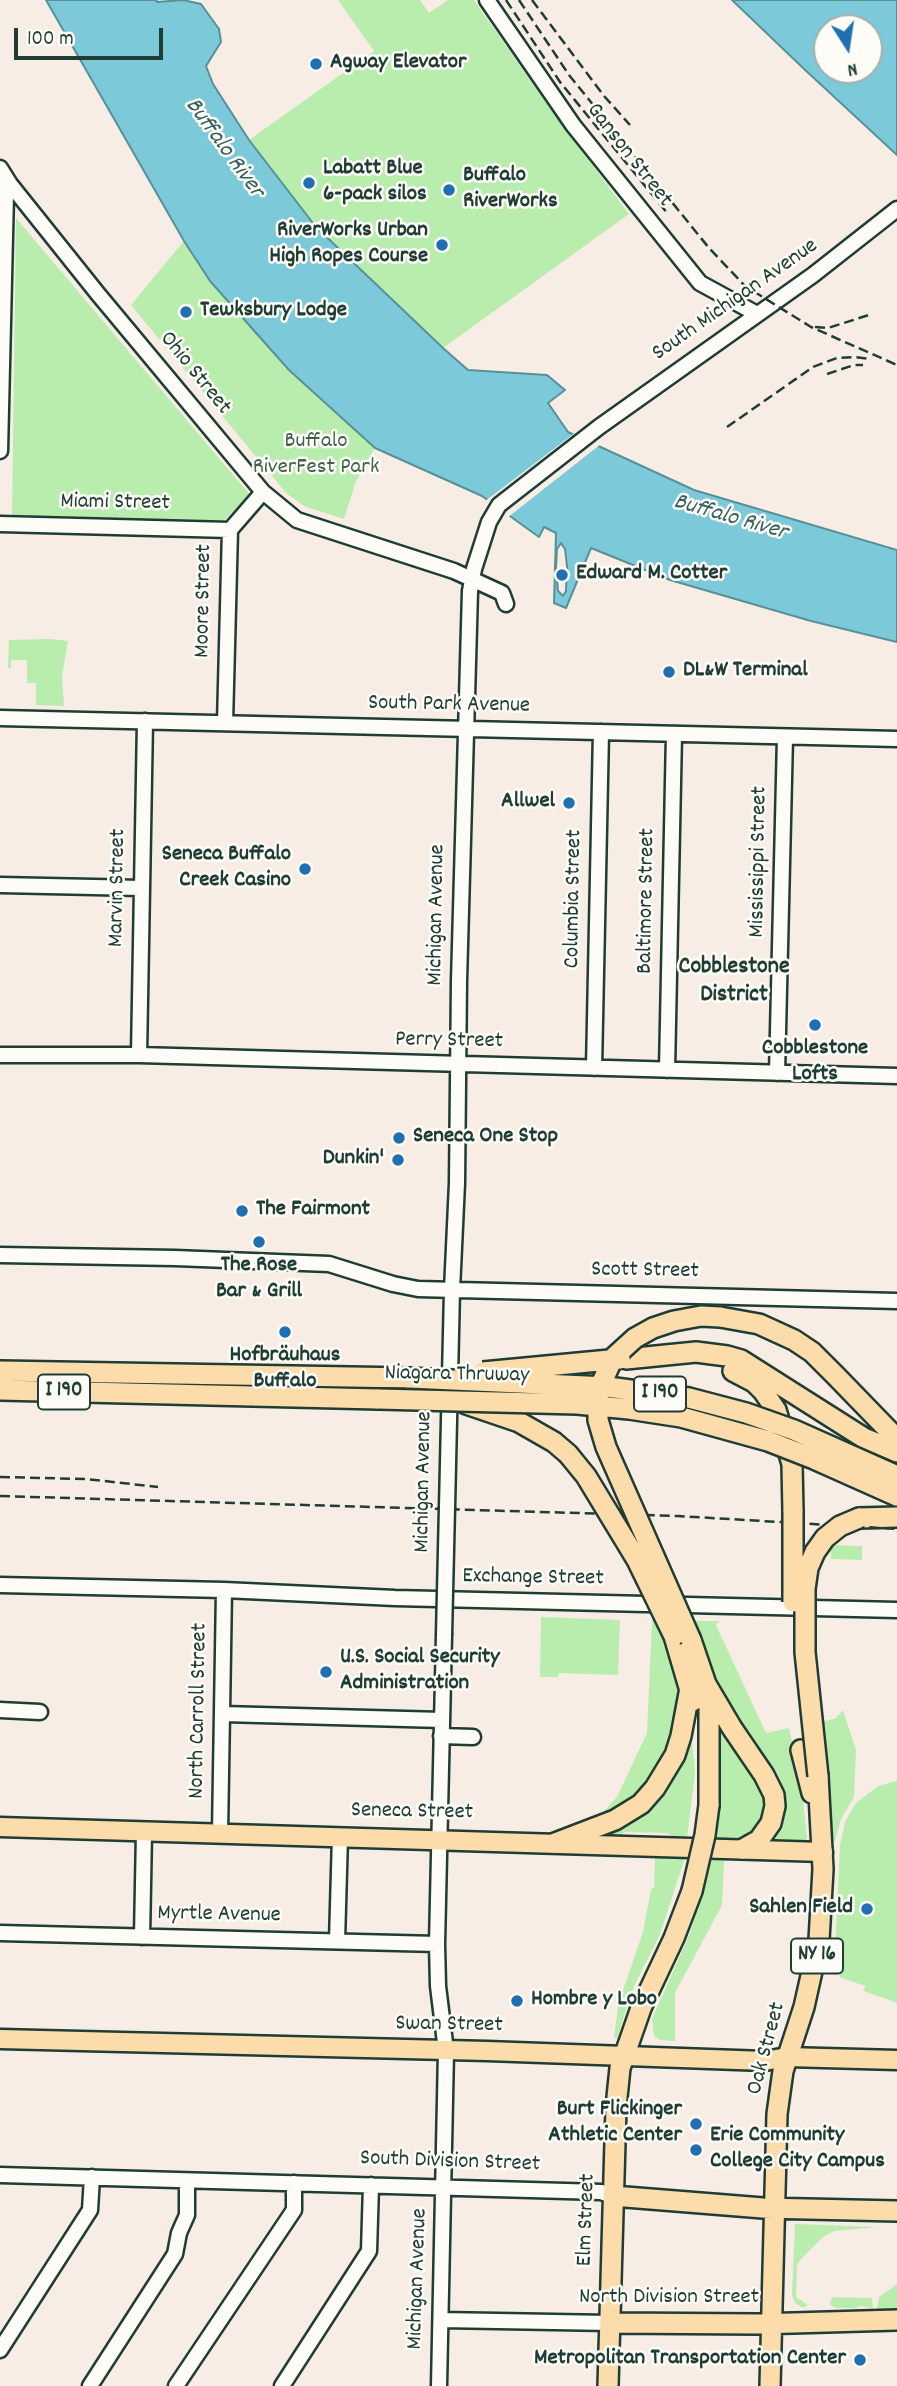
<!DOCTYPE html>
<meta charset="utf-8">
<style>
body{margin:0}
#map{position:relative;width:897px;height:2386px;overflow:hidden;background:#f8ede4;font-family:Dekko,sans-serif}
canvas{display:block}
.north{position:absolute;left:813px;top:14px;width:70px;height:70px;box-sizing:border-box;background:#fdfcf7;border:2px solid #a4b0a9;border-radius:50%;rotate:168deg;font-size:19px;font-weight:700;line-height:28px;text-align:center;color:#1f3d34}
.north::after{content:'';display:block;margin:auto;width:24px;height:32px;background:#1f6fb2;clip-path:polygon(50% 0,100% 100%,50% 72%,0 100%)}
.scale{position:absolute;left:14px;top:28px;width:149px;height:32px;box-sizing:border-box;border:4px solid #1f3d34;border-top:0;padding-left:9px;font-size:21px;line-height:24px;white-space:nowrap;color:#1f3d34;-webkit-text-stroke:5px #fdfcf7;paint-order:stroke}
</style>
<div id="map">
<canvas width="897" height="2386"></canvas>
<div class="north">N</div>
<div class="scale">100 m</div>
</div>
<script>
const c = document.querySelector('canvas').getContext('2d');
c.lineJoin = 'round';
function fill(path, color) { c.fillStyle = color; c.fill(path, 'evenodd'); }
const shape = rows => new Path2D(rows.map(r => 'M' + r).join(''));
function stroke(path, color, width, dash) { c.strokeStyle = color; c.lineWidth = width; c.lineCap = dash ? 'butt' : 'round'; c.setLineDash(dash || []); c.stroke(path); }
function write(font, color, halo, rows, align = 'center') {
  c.font = font + ' Dekko,sans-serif'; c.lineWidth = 5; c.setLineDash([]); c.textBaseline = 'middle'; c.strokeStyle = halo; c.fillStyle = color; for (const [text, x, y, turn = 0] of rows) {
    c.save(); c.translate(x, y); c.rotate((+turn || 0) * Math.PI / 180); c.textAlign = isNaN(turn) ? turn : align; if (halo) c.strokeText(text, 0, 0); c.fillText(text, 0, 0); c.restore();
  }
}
const green = shape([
 [338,0,420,0,429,13,448,0,474,0,549,107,629,214,443,348,316,227,249,140,374,51],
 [16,218,250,495,223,521,12,516],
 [184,241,210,281,289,370,375,448,356,481,344,519,304,506,286,493,131,305],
 [50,639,68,641,62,677,64,706,36,705,36,683,27,683,27,660,11,660,11,668,8,668,9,640],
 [831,1545,862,1546,862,1560,831,1559],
 [541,1617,620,1620,618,1675,559,1673,558,1677,540,1677],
 [652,1620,657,1620,672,1657,679,1698,678,1719,659,1774,625,1809,573,1827,603,1812,617,1797,647,1733],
 [691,1621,720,1621,716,1625,766,1733,789,1728,801,1782,807,1837,806,1842,773,1842,772,1838,781,1826,784,1813,783,1798,713,1686],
 [843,1710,856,1750,854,1797,841,1819,835,1841,833,1841,818,1722,835,1719],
 [723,1730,762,1784,769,1809,759,1829,744,1840,714,1840,719,1807,719,1762,717,1731],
 [687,1739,692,1740,695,1774,687,1838,674,1839,668,1833,625,1832,618,1837,605,1836,604,1832],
 [897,1781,897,2003,864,1991,865,1986,839,1977,845,1959,835,1953,840,1845,845,1822,856,1803,878,1786],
 [655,1857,685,1858,659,1937,634,1986,617,2038,614,2038,618,2005,643,1932,651,1889,654,1888],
 [712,1860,724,1860,722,1905,675,1993,675,2041,660,2040,654,2036,652,2019,690,1933],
 [795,2224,878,2227,834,2231,823,2237,802,2258,797,2265,796,2297,808,2305,803,2308,795,2303,792,2295],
 [897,2284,897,2309,877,2309,879,2297],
 [834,2297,872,2298,873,2308,860,2306,856,2308,836,2308,830,2305,831,2299]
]);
const water = shape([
 [46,0,156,0,157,2,183,0,201,4,219,29,221,42,206,66,213,84,249,140,316,227,443,348,468,370,547,375,565,390,548,403,568,432,694,490,897,550,897,642,811,621,670,580,591,548,566,608,554,603,556,533,544,527,539,537,482,496,375,448,289,370,210,281,184,241,46,0],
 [561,543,565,549,567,566,566,591,563,596,558,591,556,567,557,549,561,543],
 [732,0,897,0,897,155,803,68,732,0],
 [869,28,869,70,827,70,827,28,869,28]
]);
const pier = shape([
 [576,432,601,444,507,518,484,502]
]);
const minor = shape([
 [487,0,573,125,700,283,757,314],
 [0,168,10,184,98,294,263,492,297,520,454,571,502,593,506,604],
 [0,451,6,193,3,176],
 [0,524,230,530],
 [0,718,897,739],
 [225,723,230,530,263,492],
 [0,885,141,888],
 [0,1055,139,1055,897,1076],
 [139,1055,145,721],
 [594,1068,601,732],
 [667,1070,674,734],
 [777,1073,785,737],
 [0,1255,175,1258,329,1264,393,1284,418,1289,897,1301],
 [447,1507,452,1290,457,1183,459,981,470,591,474,569,489,522,499,505,599,427,813,275,897,209],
 [0,1585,224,1590,395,1598,897,1610],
 [0,1710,40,1712],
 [223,1714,442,1720],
 [441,1736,473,1737],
 [220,1833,224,1590],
 [0,1933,437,1944],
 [142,1937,144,1832],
 [337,1941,340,1836],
 [0,2175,601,2192,613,2196],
 [441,2320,610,2323],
 [0,2350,90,2210,92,2177],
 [90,2386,175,2254,179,2233,187,2215,187,2181],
 [176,2386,294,2210,294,2183],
 [282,2386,369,2251,371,2185],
 [439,2386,446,2051,438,1986,437,1944,444,1635]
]);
const major = shape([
 [0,1827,823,1852],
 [0,2039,487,2051,765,2061,787,2057,897,2060]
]);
const highway = shape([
 [720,1317,759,1324,794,1340,812,1352,836,1376,897,1439],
 [626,1359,696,1352,727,1356,741,1360,864,1438,897,1452],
 [0,1371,409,1378],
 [733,1371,754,1382,763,1391,776,1410,792,1464,793,1512],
 [0,1390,378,1399],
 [466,1404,519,1422,554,1442,568,1454],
 [859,1518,897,1517],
 [674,1636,693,1701],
 [691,1640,706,1684,709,1705,709,1805],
 [706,1684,732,1728,764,1775,774,1795,775,1806,771,1823,759,1840,743,1849],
 [801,1750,812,1793],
 [555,1843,615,1820,641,1804,655,1788,675,1755,681,1736,690,1688],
 [613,2196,763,2208,897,2211],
 [610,2323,758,2324,897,2320],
 [608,2386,616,2107,620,2068,641,2008,674,1938,692,1891],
 [770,2386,777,2114,783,2071,804,2007,819,1940,823,1869,818,1776]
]);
const rail = shape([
 [506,0,560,82,668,214],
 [519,0,569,75,709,248,745,286,811,327,897,365],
 [532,0,604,96,630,125],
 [815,327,828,328,872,314],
 [827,374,854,365,863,365],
 [727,427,813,367,837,358,854,357,870,359],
 [0,1477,86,1479,158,1487],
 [0,1496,678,1516,897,1529]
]);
const minorBridge = shape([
 [444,1635,447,1507]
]);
const highwayBridge = shape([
 [483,1372,620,1359],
 [409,1378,608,1387,689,1398,746,1413,794,1430,897,1476],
 [378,1399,577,1404,629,1409,681,1417,768,1441,814,1459,897,1496],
 [568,1454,586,1476,637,1560,674,1636],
 [793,1512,793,1602],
 [691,1640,606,1447,598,1420,598,1397,603,1380,613,1358,635,1338,653,1328,674,1321,701,1316,720,1317],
 [818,1776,805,1652,805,1589,808,1568,815,1552,825,1538,840,1526,859,1518],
 [692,1891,705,1835,709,1805]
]);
const markers = [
 [316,64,7,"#1f6fb2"],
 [309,183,7,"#1f6fb2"],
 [449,190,7,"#1f6fb2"],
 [442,245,7,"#1f6fb2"],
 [186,312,7,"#1f6fb2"],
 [562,575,7,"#1f6fb2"],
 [669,672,7,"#1f6fb2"],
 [569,803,7,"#1f6fb2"],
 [305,869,7,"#1f6fb2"],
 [815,1025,7,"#1f6fb2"],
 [399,1138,7,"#1f6fb2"],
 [398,1160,7,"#1f6fb2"],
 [242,1211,7,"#1f6fb2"],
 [259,1242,7,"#1f6fb2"],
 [285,1332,7,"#1f6fb2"],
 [326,1672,7,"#1f6fb2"],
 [867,1909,7,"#1f6fb2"],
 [517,2001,7,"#1f6fb2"],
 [696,2124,7,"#1f6fb2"],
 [696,2150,7,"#1f6fb2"],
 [860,2360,7,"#1f6fb2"]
];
const shields = [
 [64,1392,52],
 [660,1394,52],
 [817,1956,52]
];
const shieldNames = [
 ["I 190",64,1392],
 ["I 190",660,1394],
 ["NY 16",817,1956]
];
const poiNames = [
 ["Agway Elevator",330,64],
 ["Labatt Blue",323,170],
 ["6-pack silos",323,196],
 ["Buffalo",463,177],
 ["RiverWorks",463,203],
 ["RiverWorks Urban",428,232,"right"],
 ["High Ropes Course",428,258,"right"],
 ["Tewksbury Lodge",200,312],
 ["Edward M. Cotter",576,575],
 ["DL&W Terminal",683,672],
 ["Allwel",555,803,"right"],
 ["Seneca Buffalo",291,856,"right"],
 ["Creek Casino",291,882,"right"],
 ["Cobblestone",815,1050,"center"],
 ["Lofts",815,1076,"center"],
 ["Seneca One Stop",413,1138],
 ["Dunkin'",384,1160,"right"],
 ["The Fairmont",256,1211],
 ["The Rose",259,1267,"center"],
 ["Bar & Grill",259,1293,"center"],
 ["Hofbräuhaus",285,1357,"center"],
 ["Buffalo",285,1383,"center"],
 ["U.S. Social Security",340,1659],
 ["Administration",340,1685],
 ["Sahlen Field",853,1909,"right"],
 ["Hombre y Lobo",531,2001],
 ["Burt Flickinger",682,2111,"right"],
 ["Athletic Center",682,2137,"right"],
 ["Erie Community",710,2137],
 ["College City Campus",710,2163],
 ["Metropolitan Transportation Center",846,2360,"right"]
];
const streetNames = [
 ["Ganson Street",628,156,52],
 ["South Michigan Avenue",736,301,-35],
 ["Ohio Street",194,374,51],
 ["Miami Street",115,504,1],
 ["Moore Street",205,601,-89],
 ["South Park Avenue",449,706,1],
 ["Mississippi Street",760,862,-89],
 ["Marvin Street",119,888,-89],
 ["Columbia Street",575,899,-89],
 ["Baltimore Street",648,901,-89],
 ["Michigan Avenue",438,915,-89],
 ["Perry Street",449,1042,1],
 ["Scott Street",645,1272,1],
 ["Niagara Thruway",457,1376,1],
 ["Michigan Avenue",425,1482,-89],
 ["Exchange Street",533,1579,1],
 ["North Carroll Street",200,1711,-89],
 ["Seneca Street",412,1813,1],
 ["Myrtle Avenue",219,1916,1],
 ["Swan Street",449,2026,1],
 ["Oak Street",768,2049,-75],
 ["South Division Street",450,2163,2],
 ["Elm Street",588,2220,-88],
 ["Michigan Avenue",419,2279,-88],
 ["North Division Street",669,2299]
];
const parkNames = [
 ["Buffalo",316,443],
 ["RiverFest Park",316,469]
];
const waterNames = [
 ["Buffalo River",223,149,54],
 ["Buffalo River",730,519,16]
];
const neighbourhoodNames = [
 ["Cobblestone",734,969],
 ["District",734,997]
];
fill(green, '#b9edae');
fill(water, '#7cc9da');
stroke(water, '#579198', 2);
fill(pier, '#f8ede4');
stroke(minor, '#1f3d34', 19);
stroke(major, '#1f3d34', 23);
stroke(highway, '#1f3d34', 24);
stroke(minor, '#fdfcf7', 14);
stroke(major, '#fddcac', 18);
stroke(highway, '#fddcac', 19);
stroke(rail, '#1f3d34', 2.5, [10, 5]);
stroke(minorBridge, '#1f3d34', 19, []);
stroke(highwayBridge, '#1f3d34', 24, []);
stroke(minorBridge, '#fdfcf7', 14);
stroke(highwayBridge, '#fddcac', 19);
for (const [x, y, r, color] of markers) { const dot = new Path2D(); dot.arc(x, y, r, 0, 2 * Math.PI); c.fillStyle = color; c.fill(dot); stroke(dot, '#fdfcf7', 2.5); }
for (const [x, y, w] of shields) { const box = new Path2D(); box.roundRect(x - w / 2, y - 17.5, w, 35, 5); c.fillStyle = '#fdfcf7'; c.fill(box); stroke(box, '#1f3d34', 2); }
write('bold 21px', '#1f3d34', null, shieldNames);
write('bold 23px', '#1f3d34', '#fdfcf7', poiNames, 'left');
write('23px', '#1f3d34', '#fdfcf7', streetNames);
write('23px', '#3e604c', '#fdfcf7', parkNames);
write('italic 24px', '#36605e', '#fdfcf7', waterNames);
write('bold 24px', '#1f3d34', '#fdfcf7', neighbourhoodNames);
</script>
